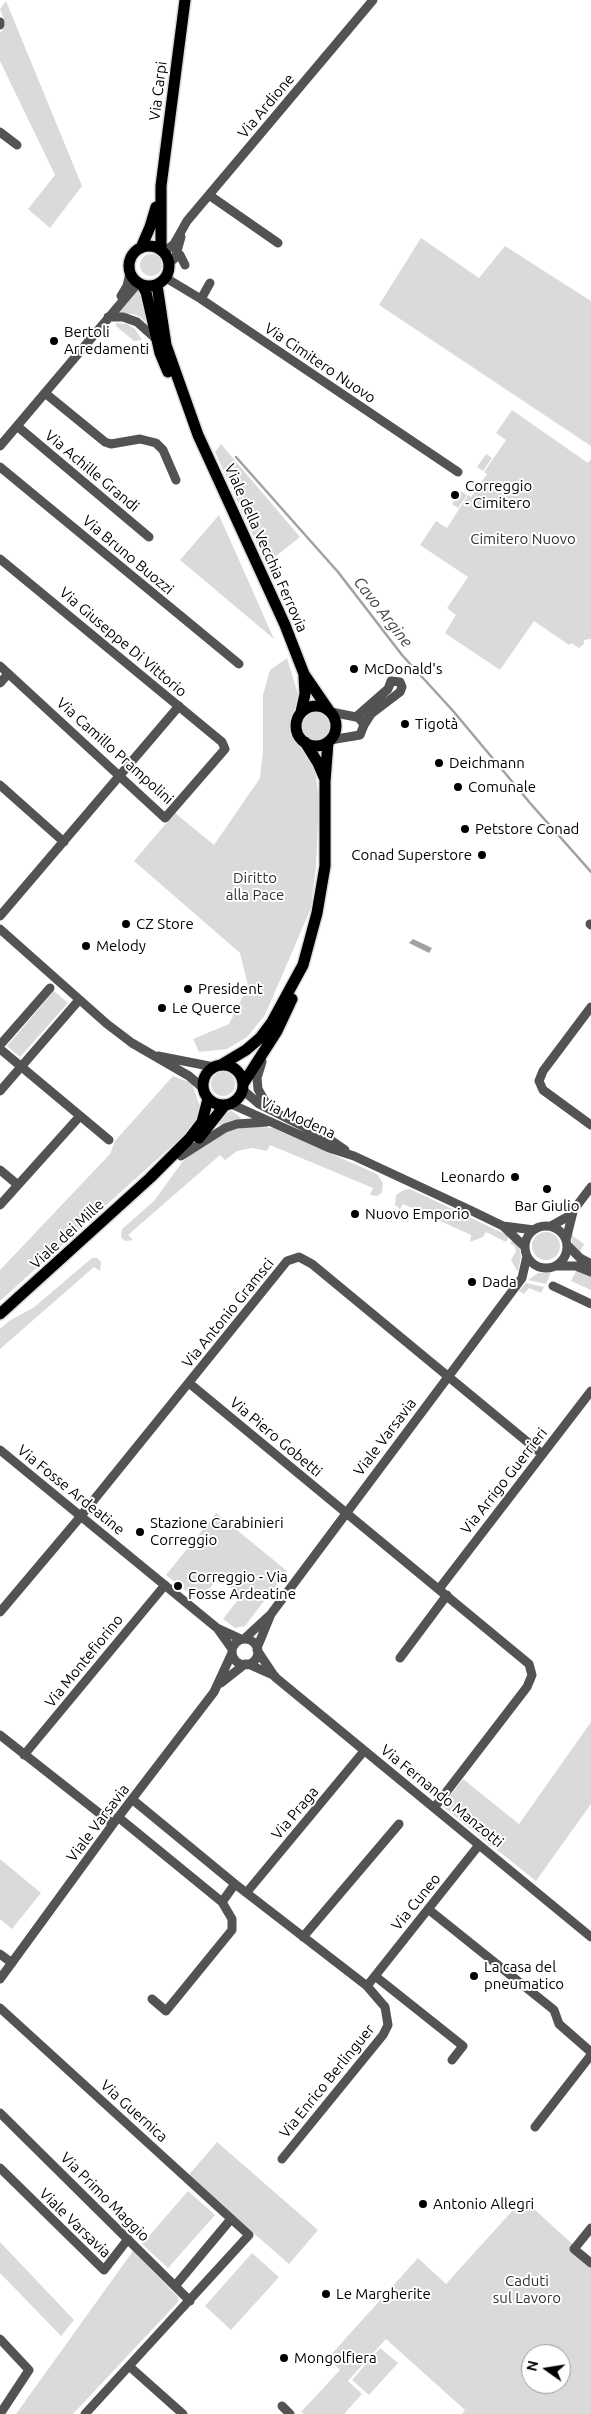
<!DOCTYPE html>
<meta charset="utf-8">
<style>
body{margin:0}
#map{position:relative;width:591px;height:2414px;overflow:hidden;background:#fff;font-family:Ubuntu,sans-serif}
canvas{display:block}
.north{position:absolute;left:521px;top:2344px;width:50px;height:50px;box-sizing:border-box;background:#fff;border:1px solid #999;border-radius:50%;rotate:283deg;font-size:14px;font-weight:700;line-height:20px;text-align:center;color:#000}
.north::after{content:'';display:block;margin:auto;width:18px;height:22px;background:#000;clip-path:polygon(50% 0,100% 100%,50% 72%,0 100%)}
</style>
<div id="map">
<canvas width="591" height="2414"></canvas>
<div class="north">N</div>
</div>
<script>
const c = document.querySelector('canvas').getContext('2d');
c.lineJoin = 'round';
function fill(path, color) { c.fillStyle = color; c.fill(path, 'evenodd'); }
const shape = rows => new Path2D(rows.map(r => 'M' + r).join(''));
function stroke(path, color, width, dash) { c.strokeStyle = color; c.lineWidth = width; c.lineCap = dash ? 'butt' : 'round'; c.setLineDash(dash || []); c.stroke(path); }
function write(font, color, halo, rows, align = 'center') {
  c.font = font + ' Ubuntu,sans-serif'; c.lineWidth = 4; c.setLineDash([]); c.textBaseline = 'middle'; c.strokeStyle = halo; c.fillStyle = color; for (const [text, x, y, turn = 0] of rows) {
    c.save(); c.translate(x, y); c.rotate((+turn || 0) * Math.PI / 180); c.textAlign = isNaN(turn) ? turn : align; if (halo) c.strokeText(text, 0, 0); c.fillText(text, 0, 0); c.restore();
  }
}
const green = shape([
 [6,1,82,186,50,228,28,209,55,175,0,61,0,33,5,27,5,22,0,9],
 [421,238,479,278,505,246,591,301,591,446,379,305],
 '140 265a11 11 0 1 1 22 0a11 11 0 1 1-22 0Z',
 [140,290,149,325,140,317,133,314,117,314,135,292],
 [116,323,127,324,135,329,142,340,134,341,116,326],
 [512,410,588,463,591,459,591,639,584,640,584,644,579,648,571,643,569,645,534,621,500,670,445,633,456,615,447,608,468,577,420,545,436,521,447,528,468,495,471,497,487,474,484,472,506,440,496,433],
 [221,444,300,537,266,564,215,452],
 [486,454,492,458,483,471,477,467],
 [461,491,467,495,458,508,452,504],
 [219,515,274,639,180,560],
 [287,658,304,714,311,710,322,711,328,715,332,725,330,733,325,739,312,742,319,802,316,866,311,908,265,1015,247,1037,227,1049,199,1052,193,1039,229,1024,248,986,240,953,134,861,175,813,214,845,260,778,263,750,263,695,270,670],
 [54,991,68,1003,20,1057,7,1046],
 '211 1084a12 12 0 1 1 24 0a12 12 0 1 1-24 0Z',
 [173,1076,192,1083,199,1104,200,1114,195,1125,0,1301,0,1270,110,1154,115,1141],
 [232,1111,242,1119,216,1126,221,1113],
 [250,1126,273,1128,377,1174,383,1183,382,1192,378,1196,370,1195,373,1188,270,1145,267,1151,252,1148,237,1151,225,1160,220,1155,128,1235,133,1240,125,1241,121,1237,122,1229,154,1201,183,1161,207,1142,227,1131],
 [410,1189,509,1236,506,1242,486,1232,483,1237,470,1242,471,1235,403,1204,400,1209,395,1205,396,1195,404,1190],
 [572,1229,573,1236,584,1244,579,1254,573,1248,570,1231],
 '532 1246a14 14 0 1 1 28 0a14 14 0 1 1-28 0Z',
 [513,1239,519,1246,521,1256,518,1272,511,1260,516,1251,514,1245,510,1244],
 [92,1258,97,1258,101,1262,100,1271,94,1267,0,1349,0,1329,9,1321,33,1308],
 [577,1269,591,1276,591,1290,571,1281],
 [551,1272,546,1284,528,1280,538,1273],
 [526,1283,544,1287,541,1293,529,1288,524,1294,519,1291],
 [216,1513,287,1571,245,1626,235,1628,223,1619,241,1596,218,1578,199,1601,166,1575],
 [591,1722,591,1804,536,1881,442,1806,463,1779,519,1824],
 [0,1859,41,1893,12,1929,0,1919],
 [217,2142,318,2230,289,2264,188,2176],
 [188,2191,215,2215,168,2268,142,2244],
 [523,2199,591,2261,591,2414,462,2414,465,2410,386,2339,348,2381,362,2394,344,2414,304,2414,301,2412,340,2370,328,2358,418,2258,446,2284],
 [531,2354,561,2354,561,2384,531,2384],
 [0,2242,74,2320,61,2336,0,2273],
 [133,2251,179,2298,178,2302,73,2414,16,2414],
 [252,2253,279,2277,231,2330,205,2306],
 [380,2348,398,2363,369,2395,352,2380]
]);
const water = shape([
 [413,939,432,948,429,953,409,943]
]);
const stream = shape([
 [236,457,338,572,402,655,454,712,530,803,591,872]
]);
const minor = shape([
 [0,22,0,25],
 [0,132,17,145],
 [209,195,278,243],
 [164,252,174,244,187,221,373,0],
 [176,255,180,255,185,265],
 [169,263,175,258,181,237],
 [166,278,201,299,458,472],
 [121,296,127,286,130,273],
 [201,299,210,283],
 [108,317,123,317,137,322,155,338],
 [45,393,105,442,111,444,140,439,156,443,163,450,176,480],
 [17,426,149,537],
 [0,446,138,283],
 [0,467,239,664],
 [0,559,222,742,225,749,165,818,0,666],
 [0,683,8,674],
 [356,717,388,689,391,681,400,682,402,687,400,692,371,714,364,725],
 [330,740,360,735,364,725,360,719,356,717,331,712],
 [0,785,64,842],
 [0,916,179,706],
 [590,924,591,925],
 [0,929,107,1024,132,1043,189,1076,203,1088],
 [591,1007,543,1071,539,1081,543,1090,591,1125],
 [0,1045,50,988],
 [0,1049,109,1140],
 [158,1056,214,1067],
 [262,1062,257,1078,258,1089,268,1107],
 [243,1090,259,1104,332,1141,345,1150],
 [0,1091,79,1000],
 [231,1104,329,1148,354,1156,470,1210,503,1226,525,1247],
 [181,1156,225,1128,237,1124,267,1122],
 [0,1170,18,1185],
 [0,1205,80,1116],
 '525 1247a21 21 0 1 1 42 0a21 21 0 1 1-42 0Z',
 [503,1226,534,1230],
 [551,1226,569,1216,591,1187],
 [566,1240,573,1212],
 [568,1246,580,1258,591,1264],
 [557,1266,576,1266,591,1272],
 [553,1286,591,1304],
 [189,1383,529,1664,532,1675,527,1687,434,1808],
 [0,1450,217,1628,241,1639],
 [439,1589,591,1391],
 [0,1612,76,1522,287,1261,299,1257,312,1264,542,1454],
 [217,1628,232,1649],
 [244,1639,271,1614,522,1278,527,1256],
 '232 1652a13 13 0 1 1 26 0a13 13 0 1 1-26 0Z',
 [257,1648,271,1614],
 [257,1650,275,1677,591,1937],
 [400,1658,447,1595],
 [248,1664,275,1676],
 [221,1683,245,1664],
 [0,1735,113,1824],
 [24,1755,165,1585],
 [133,1800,235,1884,367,1986,385,2007,388,2025,383,2035,282,2159],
 [118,1817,222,1902,235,1884],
 [247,1892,364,1751],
 [428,1909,554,2010,559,2024,591,2052],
 [303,1937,399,1824],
 [0,1954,12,1963],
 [375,1976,463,2046,452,2060],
 [0,1979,113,1824,214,1692,232,1653],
 [367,1986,479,1845],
 [152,1999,166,2011,232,1930,232,1919,222,1902],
 [0,2008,249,2235,85,2414],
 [0,2113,190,2301],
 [535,2127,591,2055],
 [0,2168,104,2270,128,2239],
 [591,2228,574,2249,591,2263],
 [175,2286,231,2219],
 [0,2339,29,2370,2,2411],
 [129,2366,183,2414],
 [282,2406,290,2414]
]);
const major = shape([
 '129 266a20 20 0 1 1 40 0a20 20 0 1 1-40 0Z',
 [141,248,150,227,156,207],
 [161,250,161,186,185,0],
 [142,285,146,292,160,353,168,372],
 [157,285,166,345,198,435,285,625,304,674,328,709],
 '296 726a20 20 0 1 1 40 0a20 20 0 1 1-40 0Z',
 [301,712,305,694,304,676],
 [305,742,318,763,324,777],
 '203 1085a20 20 0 1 1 40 0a20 20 0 1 1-40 0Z',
 [221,1065,246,1050,260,1038,272,1022,303,965,317,913,325,866,325,781,328,742],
 [243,1084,277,1031,292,999],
 [199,1138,225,1105],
 [0,1314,150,1178,189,1139,202,1122,208,1099]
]);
const markers = [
 [54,341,5,"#000"],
 [455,495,5,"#000"],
 [354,669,5,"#000"],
 [405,724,5,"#000"],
 [439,763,5,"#000"],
 [458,787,5,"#000"],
 [465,829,5,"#000"],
 [482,855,5,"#000"],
 [126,924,5,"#000"],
 [86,946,5,"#000"],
 [188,989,5,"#000"],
 [162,1008,5,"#000"],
 [515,1177,5,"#000"],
 [547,1189,5,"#000"],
 [355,1214,5,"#000"],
 [472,1282,5,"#000"],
 [140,1532,5,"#000"],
 [178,1586,5,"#000"],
 [474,1976,5,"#000"],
 [423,2204,5,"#000"],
 [326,2294,5,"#000"],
 [284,2358,5,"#000"]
];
const streetNames = [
 ["Via Carpi",158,91,-83],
 ["Via Ardione",266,106,-50],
 ["Via Cimitero Nuovo",320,363,34],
 ["Via Achille Grandi",92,471,40],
 ["Viale della Vecchia Ferrovia",266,548,66],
 ["Via Bruno Buozzi",128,555,40],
 ["Via Giuseppe Di Vittorio",123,642,40],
 ["Via Camillo Prampolini",115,751,42],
 ["Via Modena",298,1118,24],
 ["Viale dei Mille",67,1234,-43],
 ["Via Antonio Gramsci",228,1313,-51],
 ["Via Piero Gobetti",276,1437,40],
 ["Viale Varsavia",385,1437,-53],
 ["Via Arrigo Guerrieri",504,1481,-52],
 ["Via Fosse Ardeatine",71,1490,39],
 ["Via Montefiorino",84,1661,-51],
 ["Via Fernando Manzotti",442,1796,39],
 ["Via Praga",295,1813,-50],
 ["Viale Varsavia",98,1823,-53],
 ["Via Cuneo",416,1902,-51],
 ["Via Enrico Berlinguer",327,2081,-51],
 ["Via Guernica",134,2111,42],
 ["Via Primo Maggio",105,2197,45],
 ["Viale Varsavia",75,2223,44]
];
const poiNames = [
 ["Bertoli",64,332],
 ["Arredamenti",64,349],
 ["Correggio",465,486],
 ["- Cimitero",465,503],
 ["McDonald's",364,669],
 ["Tigotà",415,724],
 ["Deichmann",449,763],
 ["Comunale",468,787],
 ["Petstore Conad",475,829],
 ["Conad Superstore",472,855,"right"],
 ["CZ Store",136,924],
 ["Melody",96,946],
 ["President",198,989],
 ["Le Querce",172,1008],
 ["Leonardo",505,1177,"right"],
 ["Bar Giulio",547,1206,"center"],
 ["Nuovo Emporio",365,1214],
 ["Dada",482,1282],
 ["Stazione Carabinieri",150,1523],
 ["Correggio",150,1540],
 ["Correggio - Via",188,1577],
 ["Fosse Ardeatine",188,1594],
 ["La casa del",484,1967],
 ["pneumatico",484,1984],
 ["Antonio Allegri",433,2204],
 ["Le Margherite",336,2294],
 ["Mongolfiera",294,2358]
];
const parkNames = [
 ["Cimitero Nuovo",523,539],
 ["Diritto",255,878],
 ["alla Pace",255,895],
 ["Caduti",527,2281],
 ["sul Lavoro",527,2298]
];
const waterNames = [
 ["Cavo Argine",383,612,52]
];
fill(green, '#dadada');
fill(water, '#a1a1a1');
stroke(stream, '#a1a1a1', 2.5);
stroke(major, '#dbdbdb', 14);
stroke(minor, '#535353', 9);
stroke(major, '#000', 11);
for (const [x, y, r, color] of markers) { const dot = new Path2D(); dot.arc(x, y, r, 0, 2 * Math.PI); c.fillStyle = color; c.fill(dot); stroke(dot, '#fff', 2); }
write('15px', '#000', '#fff', streetNames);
write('15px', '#000', '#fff', poiNames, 'left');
write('15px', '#313131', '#fff', parkNames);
write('italic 16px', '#424242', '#fff', waterNames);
</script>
